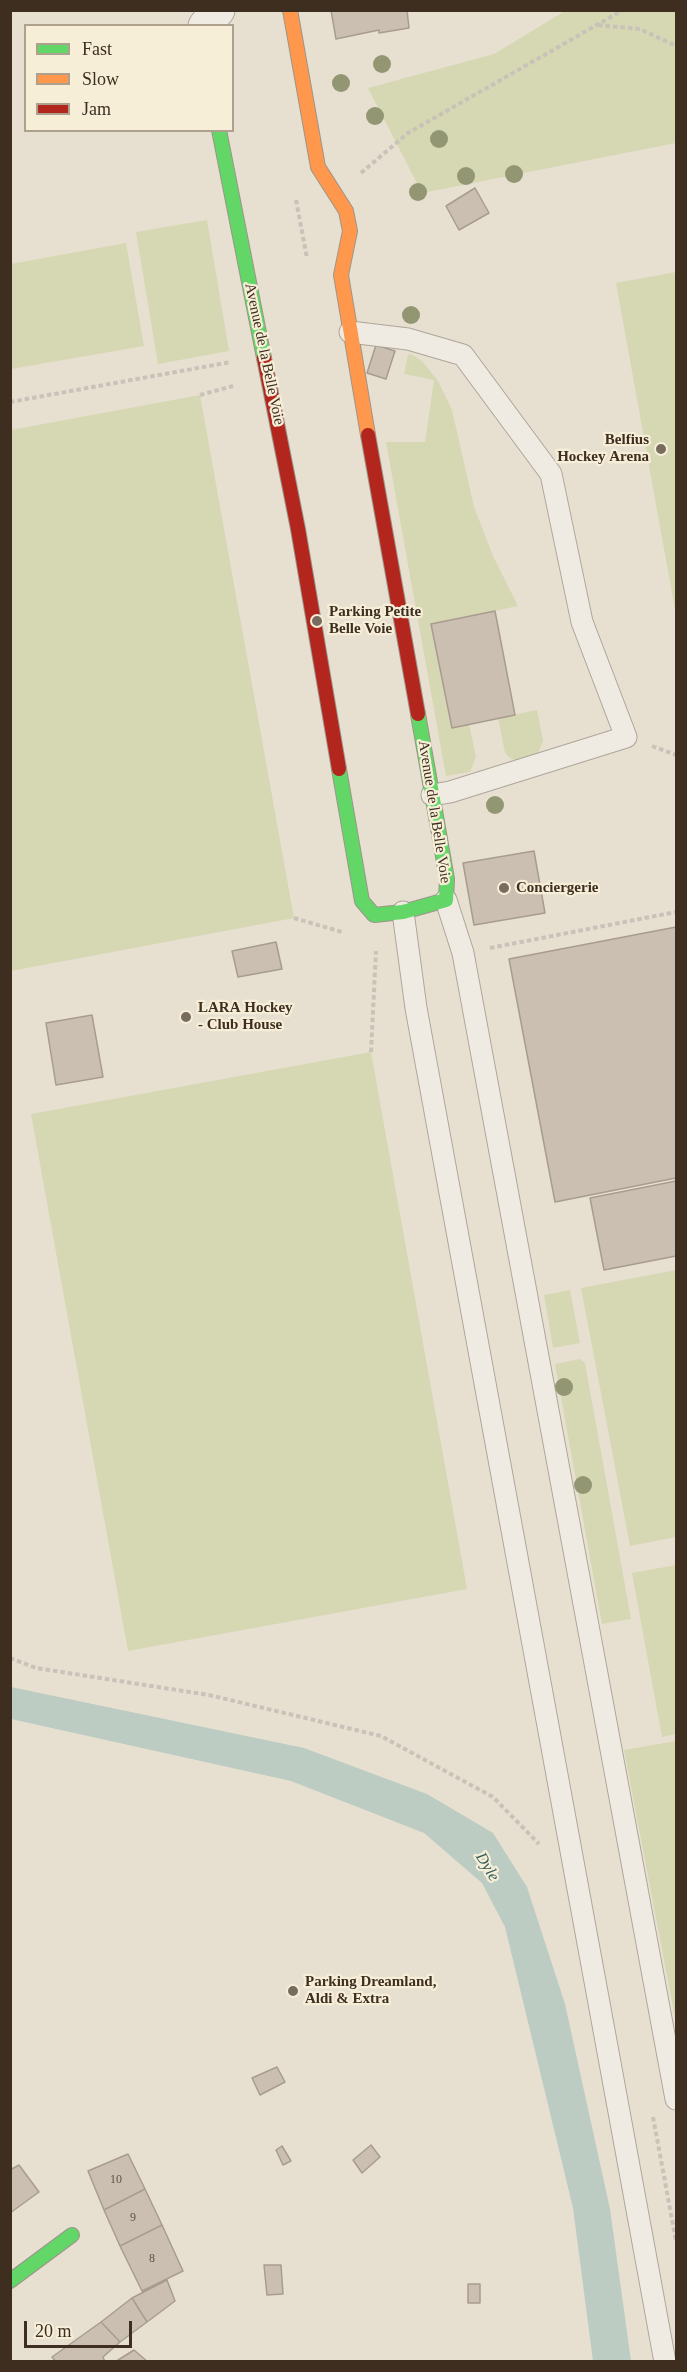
<!DOCTYPE html>
<style>
body{margin:0}
#map{position:relative;width:687px;height:2372px;overflow:hidden;background:#e7e0d1;font-family:"Times New Roman",serif}
canvas{display:block}
.frame{position:absolute;inset:0;border:12px solid #3d2e20;pointer-events:none}
.legend{position:absolute;left:24px;top:24px;width:210px;height:108px;box-sizing:border-box;background:#f7eed8;border:2px solid #ada18e;margin:0;padding:8px 10px;list-style:none;font-size:18px;color:#3d2e20}
.legend li{display:flex;align-items:center;gap:12px;height:30px}
.legend b{width:30px;border:2px solid #ada18e}
.scale{position:absolute;left:24px;top:2321px;width:108px;height:27px;box-sizing:border-box;border:3px solid #3d2e20;border-top:0;padding-left:8px;font-size:18px;line-height:21px;white-space:nowrap;color:#3d2e20;-webkit-text-stroke:4px #f7eed8;paint-order:stroke}
</style>
<div id="map">
<canvas width="687" height="2372"></canvas>
<div class="frame"></div>
<ul class="legend">
<li><b style="height:8px;background:#63d668"></b>Fast</li>
<li><b style="height:8px;background:#ff974d"></b>Slow</li>
<li><b style="height:8px;background:#b3261e"></b>Jam</li>
</ul>
<div class="scale">20 m</div>
</div>
<script>
const c = document.querySelector('canvas').getContext('2d');
c.lineJoin = 'round';
function fill(path, color) { c.fillStyle = color; c.fill(path, 'evenodd'); }
const shape = rows => new Path2D(rows.map(r => 'M' + r).join(''));
function stroke(path, color, width, dash) { c.strokeStyle = color; c.lineWidth = width; c.lineCap = dash ? 'butt' : 'round'; c.setLineDash(dash || []); c.stroke(path); }
function write(font, color, halo, rows, align = 'center') {
  c.font = font + ' "Times New Roman",serif'; c.lineWidth = 4.5; c.setLineDash([]); c.textBaseline = 'middle'; c.strokeStyle = halo; c.fillStyle = color; for (const [text, x, y, turn = 0] of rows) {
    c.save(); c.translate(x, y); c.rotate((+turn || 0) * Math.PI / 180); c.textAlign = isNaN(turn) ? turn : align; if (halo) c.strokeText(text, 0, 0); c.fillText(text, 0, 0); c.restore();
  }
}
const green = shape([
 [565,11,676,11,676,143,422,193,368,88,494,54],
 [207,220,229,351,158,364,136,232],
 [126,243,144,346,11,369,11,264],
 [676,272,676,615,616,283],
 [411,354,422,361,438,381,452,410,474,507,493,556,518,606,431,624,452,727,469,724,476,757,470,772,446,776,386,442,425,442,434,380,404,374,408,355],
 [200,395,294,918,11,971,11,430],
 [537,710,543,741,539,751,533,757,516,761,510,758,505,753,498,718],
 [371,1052,467,1589,128,1651,31,1114],
 [676,1270,676,1537,630,1546,581,1288],
 [570,1290,580,1343,553,1348,544,1295],
 [580,1359,585,1363,631,1619,602,1624,555,1364],
 [676,1565,676,1734,662,1737,632,1573],
 [676,1741,676,2023,624,1750]
]);
const water = shape([
 [11,1687,304,1748,427,1794,493,1833,527,1887,565,2004,610,2209,631,2361,593,2361,573,2208,505,1927,482,1883,424,1833,291,1781,11,1719]
]);
const building = shape([
 [331,10,407,10,409,28,379,33,379,30,336,39,331,10],
 [475,188,489,213,459,230,446,206,475,188],
 [376,345,395,351,386,379,367,373,376,345],
 [495,611,515,715,452,728,431,624,495,611],
 [534,851,545,913,474,925,463,863,534,851],
 [676,927,676,1178,555,1202,509,959,676,927],
 [276,942,282,969,238,977,232,951,276,942],
 [92,1015,103,1077,56,1085,46,1023,92,1015],
 [676,1181,676,1256,604,1270,590,1198,676,1181],
 [277,2067,285,2082,260,2095,252,2078,277,2067],
 [371,2145,380,2157,362,2173,353,2160,371,2145],
 [282,2146,291,2161,283,2165,276,2150,282,2146],
 [128,2154,145,2189,104,2210,88,2171,128,2154],
 [19,2165,39,2192,10,2213,10,2170,19,2165],
 [145,2189,162,2225,120,2246,104,2210,145,2189],
 [162,2225,183,2271,142,2291,120,2246,162,2225],
 [264,2265,281,2265,283,2294,267,2295,264,2265],
 [167,2280,175,2301,147,2322,132,2298,167,2280],
 [468,2284,480,2284,480,2303,468,2303,468,2284],
 [132,2298,147,2322,120,2342,101,2322,132,2298],
 [101,2322,120,2342,103,2357,105,2362,56,2362,52,2357,101,2322],
 [134,2350,148,2362,115,2362,134,2350]
]);
const path = shape([
 [598,25,640,29,676,46],
 [361,173,408,133,623,10],
 [296,200,307,258],
 [200,395,233,386],
 [10,402,231,362],
 [652,746,676,755],
 [294,918,342,932],
 [490,948,676,912],
 [371,1052,376,951],
 [10,1658,36,1668,209,1695,381,1736,493,1797,539,1844],
 [653,2117,676,2241]
]);
const lane = shape([
 [350,332,408,339,463,355,551,474,582,622,626,737,450,792,432,795],
 [446,900,463,953,676,2099],
 [403,912,416,1008,665,2362]
]);
const street = shape([
 [205,26,218,10]
]);
const fast = shape([
 [219,130,264,358],
 [339,769,362,901,374,915,403,912,446,900,447,879,418,714],
 [10,2281,72,2235]
]);
const slow = shape([
 [290,10,318,167,346,211,350,231,341,275,368,435]
]);
const jam = shape([
 [264,358,298,529,339,769],
 [368,435,418,714]
]);
const trees = [
 [382,64],
 [341,83],
 [375,116],
 [439,139],
 [514,174],
 [466,176],
 [418,192],
 [411,315],
 [495,805],
 [564,1387],
 [583,1485]
];
const markers = [
 [661,449,6,"#786c5e"],
 [317,621,6,"#786c5e"],
 [504,888,6,"#786c5e"],
 [186,1017,6,"#786c5e"],
 [293,1991,6,"#786c5e"]
];
const numberNames = [
 ["10",116,2180],
 ["9",133,2218],
 ["8",152,2259]
];
const streetNames = [
 ["Avenue de la Belle Voie",264,354,78],
 ["Avenue de la Belle Voie",434,812,81]
];
const poiNames = [
 ["Belfius",649,440,"right"],
 ["Hockey Arena",649,457,"right"],
 ["Parking Petite",329,612],
 ["Belle Voie",329,629],
 ["Conciergerie",516,888],
 ["LARA Hockey",198,1008],
 ["- Club House",198,1025],
 ["Parking Dreamland,",305,1982],
 ["Aldi & Extra",305,1999]
];
const waterNames = [
 ["Dyle",487,1867,59]
];
fill(green, '#d6d7b3');
fill(water, '#bcccc2');
fill(building, '#cbbfb2');
stroke(building, '#a89c90', 1.5);
stroke(lane, '#ada599', 23);
stroke(street, '#ada599', 35);
stroke(fast, '#9c958a', 16);
stroke(slow, '#9c958a', 16);
stroke(jam, '#9c958a', 16);
stroke(path, '#c8c2b9', 4, [4.5, 3]);
stroke(lane, '#efebe3', 21);
stroke(street, '#efebe3', 33);
stroke(fast, '#63d668', 14);
stroke(slow, '#ff974d', 14);
stroke(jam, '#b3261e', 14);
c.fillStyle = '#929673';
for (const [x, y] of trees) { c.beginPath(); c.arc(x, y, 9, 0, 2 * Math.PI); c.fill(); }
for (const [x, y, r, color] of markers) { const dot = new Path2D(); dot.arc(x, y, r, 0, 2 * Math.PI); c.fillStyle = color; c.fill(dot); stroke(dot, '#f7eed8', 2); }
write('12px', '#605244', null, numberNames);
write('15px', '#3d2e20', '#f7eed8', streetNames);
write('bold 15px', '#3d2e20', '#f7eed8', poiNames, 'left');
write('italic 16px', '#2f5d5a', '#f7eed8', waterNames);
</script>
